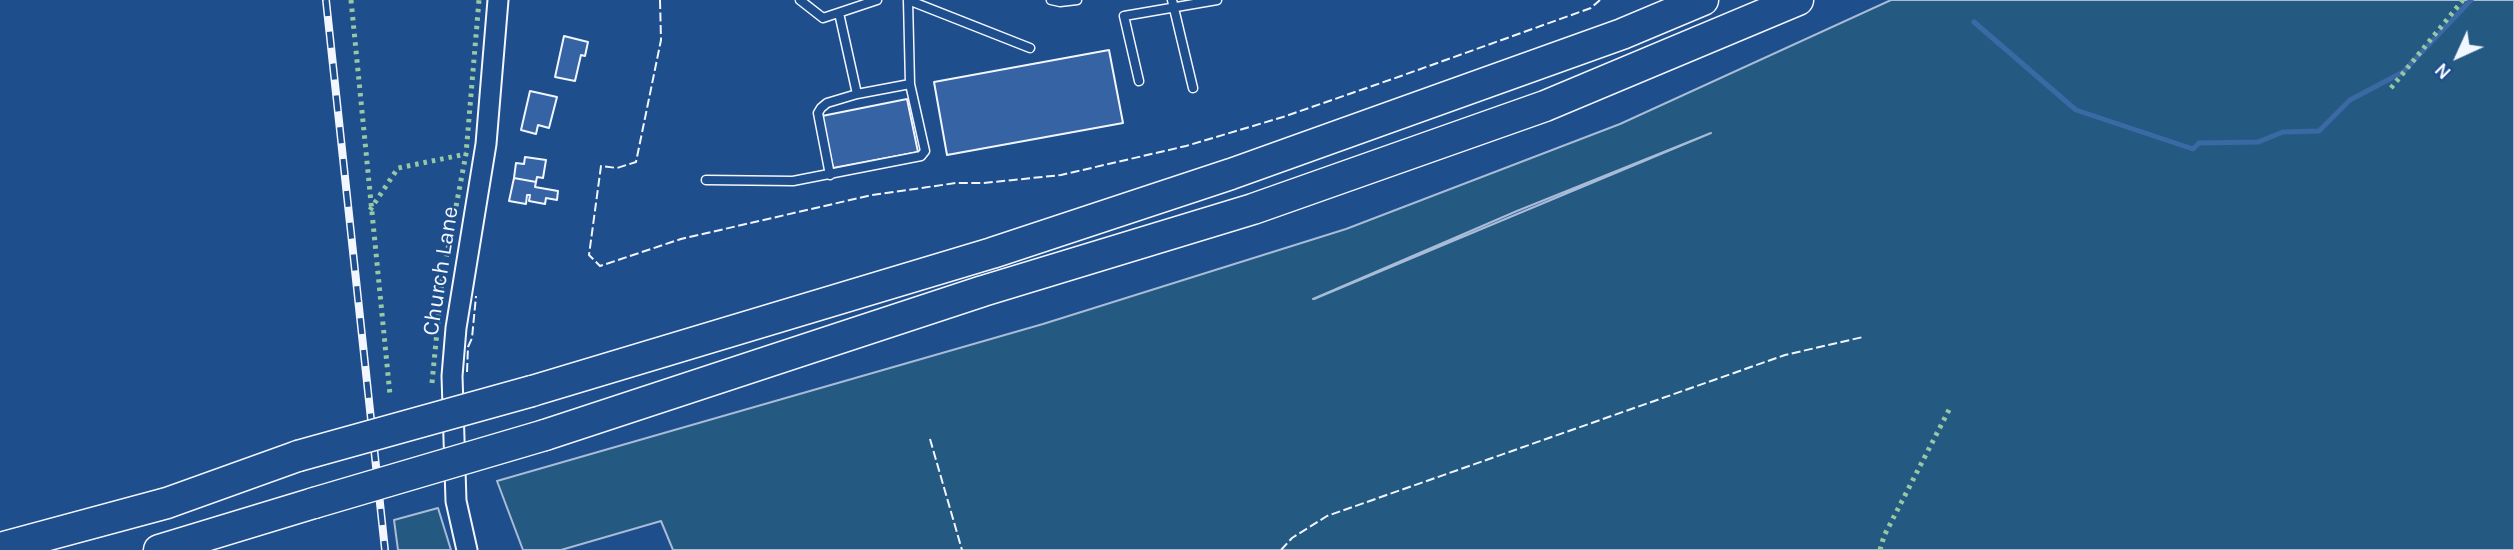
<!DOCTYPE html>
<style>
body{margin:0}
#map{position:relative;width:2514px;height:550px;overflow:hidden;background:#1f4e8c;font-family:Karla,sans-serif}
canvas{display:block}
.north{position:absolute;left:2423px;top:21px;width:70px;height:70px;-webkit-text-stroke:5px #1f4e8c;paint-order:stroke;rotate:225deg;font-size:19px;font-weight:700;line-height:28px;text-align:center;color:#f2f6ff}
.north::after{content:'';display:block;margin:auto;width:24px;height:32px;background:#f2f6ff;clip-path:polygon(50% 0,100% 100%,50% 72%,0 100%)}
</style>
<div id="map">
<canvas width="2514" height="550"></canvas>
<div class="north">N</div>
</div>
<script>
const c = document.querySelector('canvas').getContext('2d');
c.lineJoin = 'round';
function fill(path, color) { c.fillStyle = color; c.fill(path, 'evenodd'); }
const shape = rows => new Path2D(rows.map(r => 'M' + r).join(''));
function stroke(path, color, width, dash) { c.strokeStyle = color; c.lineWidth = width; c.lineCap = dash ? 'butt' : 'round'; c.setLineDash(dash || []); c.stroke(path); }
function write(font, color, halo, rows, align = 'center') {
  c.font = font + ' Karla,sans-serif'; c.lineWidth = 5; c.setLineDash([]); c.textBaseline = 'middle'; c.strokeStyle = halo; c.fillStyle = color; for (const [text, x, y, turn = 0] of rows) {
    c.save(); c.translate(x, y); c.rotate((+turn || 0) * Math.PI / 180); c.textAlign = isNaN(turn) ? turn : align; if (halo) c.strokeText(text, 0, 0); c.fillText(text, 0, 0); c.restore();
  }
}
const green = shape([
 [1891,0,2514,0,2514,550,673,550,661,521,561,550,523,550,497,481,1043,324,1346,229,1620,124,1891,0],
 [1711,133,1314,299,1313,299,1517,211,1711,133],
 [438,508,451,550,398,550,394,520,438,508]
]);
const stream = shape([
 [1974,22,2076,110,2193,149,2199,143,2258,142,2283,132,2319,131,2350,100,2403,72,2471,0]
]);
const building = shape([
 [564,36,588,42,585,56,581,55,575,81,555,77,564,36],
 [1109,50,1123,123,947,155,934,82,1109,50],
 [530,91,557,97,549,128,538,125,536,134,521,130,530,91],
 [907,99,918,152,833,168,822,116,907,99],
 [525,157,546,160,543,178,537,177,536,182,514,178,516,163,524,164,525,157],
 [514,178,536,182,535,187,558,191,557,200,546,198,545,204,529,201,530,195,527,195,526,204,509,201,514,178]
]);
const service = shape([
 [800,0,823,18,877,0],
 [908,0,1030,48],
 [1051,0,1060,2,1077,0],
 [1172,0,1193,88],
 [839,13,857,94,910,84,908,0],
 [1139,81,1124,16,1217,0],
 [830,175,818,113,821,108,827,103,857,94],
 [706,180,793,181,921,156,925,151,910,84]
]);
const tertiary = shape([
 [467,550,456,501,452,376,456,328,486,144,498,0]
]);
const motorway = shape([
 [532,391,992,253,1231,174,1622,34,1703,0],
 [545,435,983,291,1253,209,1545,106,1798,0],
 [0,548,167,503,298,456],
 [159,550,314,503]
]);
const rail = shape([
 [326,0,385,550]
]);
const motorwayBridge = shape([
 [298,456,532,391],
 [314,503,545,435]
]);
const hedge = shape([
 [351,0,390,395],
 [2391,88,2463,0],
 [370,210,398,168,466,154],
 [432,383,442,280,466,154,479,0],
 [1880,550,1884,536,1951,406]
]);
const fence = shape([
 [660,0,661,40,636,162,617,168,601,166,589,255,600,266,681,239,872,195,956,183,984,183,1061,175,1186,146,1283,117,1401,76,1591,8,1600,0],
 [467,372,468,347,472,338,476,296],
 [930,439,962,550],
 [1281,550,1292,538,1327,516,1785,355,1863,337]
]);
const streetNames = [
 ["Church Lane",441,271,-81]
];
fill(green, '#245a82');
stroke(green, '#a8bbd7', 2);
stroke(stream, '#3b69a3', 5);
fill(building, '#3563a3');
stroke(building, '#f2f6ff', 2);
stroke(service, '#f2f6ff', 11);
stroke(tertiary, '#f2f6ff', 23);
stroke(motorway, '#f2f6ff', 33);
stroke(service, '#1f4e8c', 8);
stroke(tertiary, '#1f4e8c', 19);
stroke(motorway, '#1f4e8c', 30);
stroke(rail, '#f2f6ff', 8);
stroke(rail, '#1f4e8c', 5, [16]);
stroke(motorwayBridge, '#f2f6ff', 33, []);
stroke(motorwayBridge, '#1f4e8c', 30);
stroke(hedge, '#97c8a6', 5, [3.5, 5]);
stroke(fence, '#f2f6ff', 2, [9, 3.5]);
write('23px', '#f2f6ff', '#1f4e8c', streetNames);
</script>
